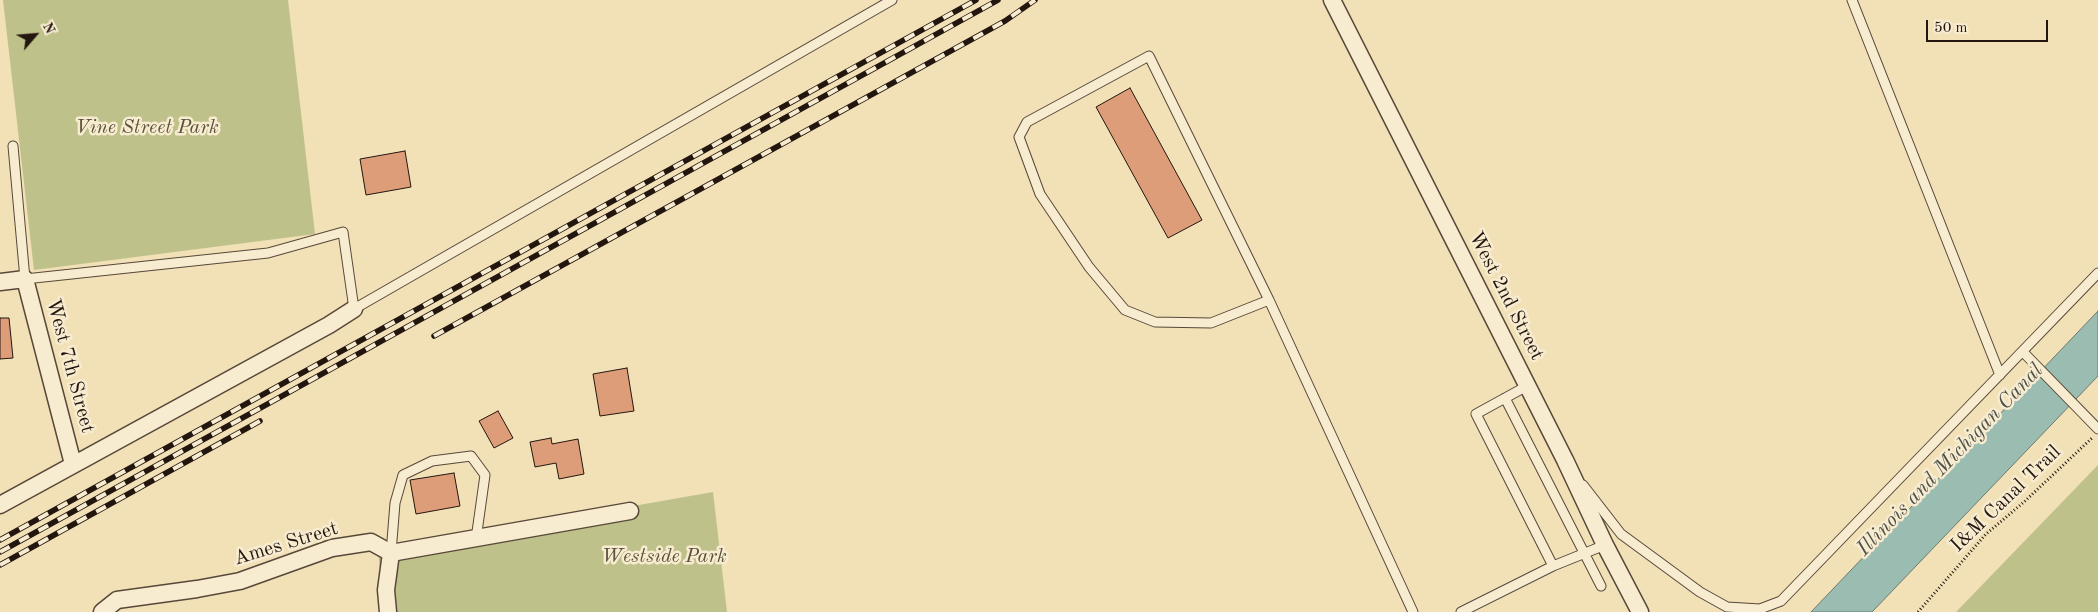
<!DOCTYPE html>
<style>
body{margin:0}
#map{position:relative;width:2098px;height:612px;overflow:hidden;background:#f2e0b7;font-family:"Old Standard TT",serif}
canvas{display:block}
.north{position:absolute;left:10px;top:10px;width:50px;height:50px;-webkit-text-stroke:4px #f7ebd0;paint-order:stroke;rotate:63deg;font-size:14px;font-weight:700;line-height:20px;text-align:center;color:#23160f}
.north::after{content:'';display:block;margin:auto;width:18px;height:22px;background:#23160f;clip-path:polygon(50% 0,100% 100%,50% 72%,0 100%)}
.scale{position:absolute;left:1926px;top:20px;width:122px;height:22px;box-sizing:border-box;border:2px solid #23160f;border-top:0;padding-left:6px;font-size:15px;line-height:18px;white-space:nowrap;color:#23160f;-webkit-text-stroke:4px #f7ebd0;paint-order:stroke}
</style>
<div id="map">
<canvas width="2098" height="612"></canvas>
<div class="north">N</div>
<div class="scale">50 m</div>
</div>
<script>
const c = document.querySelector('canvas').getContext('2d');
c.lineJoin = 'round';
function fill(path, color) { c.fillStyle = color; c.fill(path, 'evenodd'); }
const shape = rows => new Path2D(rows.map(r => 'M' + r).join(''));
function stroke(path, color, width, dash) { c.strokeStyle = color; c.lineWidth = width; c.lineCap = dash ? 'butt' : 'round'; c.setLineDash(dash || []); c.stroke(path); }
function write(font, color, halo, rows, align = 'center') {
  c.font = font + ' "Old Standard TT",serif'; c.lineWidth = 5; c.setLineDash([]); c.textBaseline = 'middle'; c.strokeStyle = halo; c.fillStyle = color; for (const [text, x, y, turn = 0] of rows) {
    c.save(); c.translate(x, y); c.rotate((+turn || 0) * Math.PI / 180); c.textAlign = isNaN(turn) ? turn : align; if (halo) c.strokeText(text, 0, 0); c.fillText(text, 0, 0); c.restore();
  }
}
const green = shape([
 [3,0,288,0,315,234,34,270],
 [2098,465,2098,612,1956,612],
 [713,492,727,612,384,612,378,551]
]);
const water = shape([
 [2098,311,2098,376,1872,612,1811,612,2098,311]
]);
const building = shape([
 [1130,88,1202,220,1168,238,1096,107,1130,88],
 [405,151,411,187,366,195,360,159,405,151],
 [0,318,9,318,13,358,0,359,0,318],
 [627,368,634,411,600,416,593,374,627,368],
 [498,411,513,438,494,448,479,421,498,411],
 [551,438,552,444,578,439,584,474,559,479,556,463,535,467,530,442,551,438],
 [454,473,460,506,416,514,410,480,454,473]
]);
const path = shape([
 [1918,612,1986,534,2024,502,2092,438]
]);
const lane = shape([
 [1852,0,2000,375],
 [13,146,25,279,268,253,343,232,354,309,892,0],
 [1269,300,1211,323,1155,322,1125,310,1089,267,1040,194,1019,137,1027,122,1149,56,1269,300,1413,612],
 [2023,352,2098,429],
 [1527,386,1476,414,1553,566],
 [1505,398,1601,586],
 [1583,485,1621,534,1700,592,1727,607,1760,609,1781,601,2098,273],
 [391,553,395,503,403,475,432,461,471,456,485,475,476,539],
 [1461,612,1553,566,1605,545]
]);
const street = shape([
 [1332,0,1565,460,1605,545,1640,612],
 [0,282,25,279,73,464],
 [0,505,329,325,354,309],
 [102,612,117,600,197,589,240,581,332,548,371,542,391,553,630,511],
 [388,612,386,590,391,553]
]);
const rail = shape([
 [434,336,1005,21,1035,0],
 [0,540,976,0],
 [0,552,998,0],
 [0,565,260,421]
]);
const parkNames = [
 ["Vine Street Park",147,128],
 ["Westside Park",664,557]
];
const streetNames = [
 ["West 2nd Street",1506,296,63],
 ["West 7th Street",70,366,75],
 ["I&M Canal Trail",2006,499,-44],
 ["Ames Street",286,544,-17]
];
const waterNames = [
 ["Illinois and Michigan Canal",1950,460,-46]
];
fill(green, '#bfc18b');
fill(water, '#9bbdb1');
stroke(water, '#6b7a70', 1);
fill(building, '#dd9d79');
stroke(building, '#23160f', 1);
stroke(lane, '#574839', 11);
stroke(street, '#574839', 19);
stroke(path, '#23160f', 3, [1, 2.5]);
stroke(lane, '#f7ebd0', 9);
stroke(street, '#f7ebd0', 16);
stroke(rail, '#23160f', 5.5);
stroke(rail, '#f7ebd0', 4, [11]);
write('italic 20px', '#5a523a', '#f7ebd0', parkNames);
write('20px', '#23160f', '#f7ebd0', streetNames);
write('italic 21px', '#4d5048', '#f7ebd0', waterNames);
</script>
